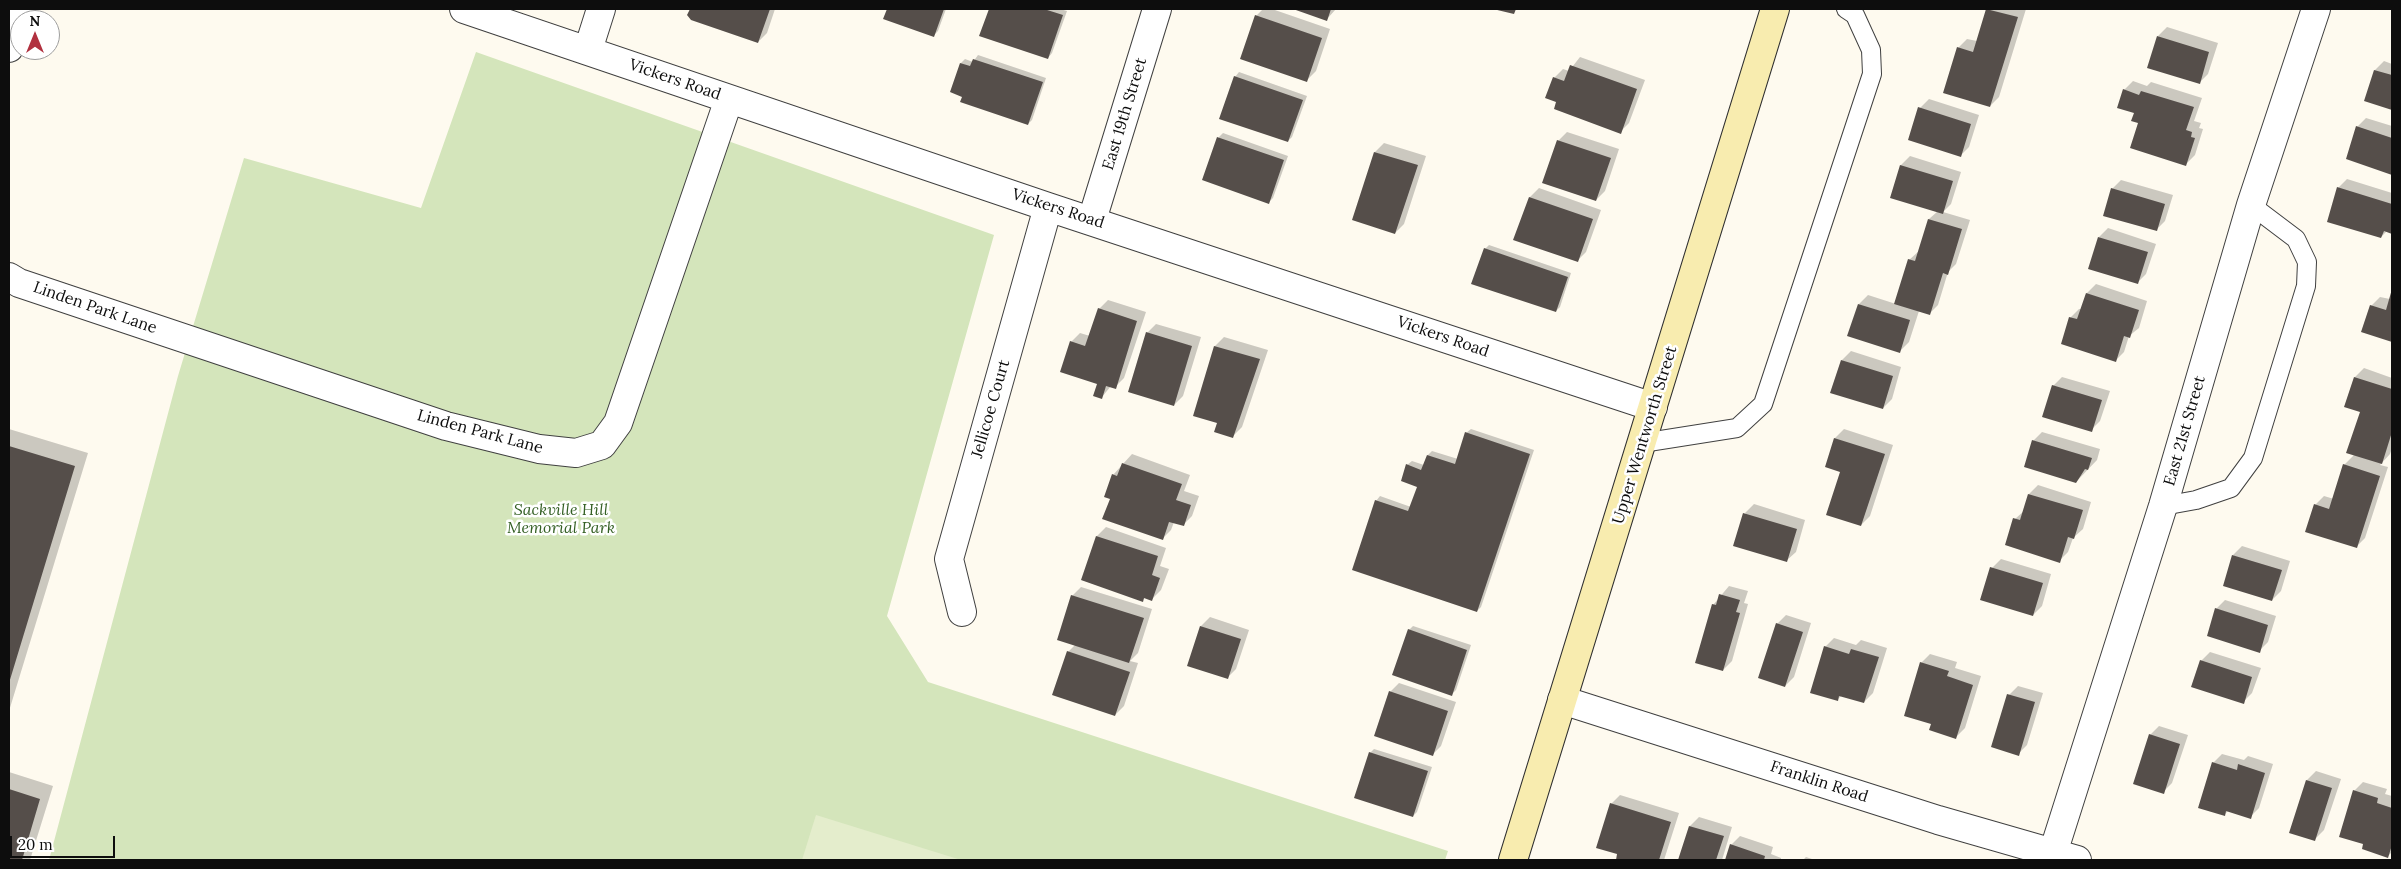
<!DOCTYPE html>
<style>
body{margin:0}
#map{position:relative;width:2401px;height:869px;overflow:hidden;background:#fefaef;font-family:Lora,serif}
canvas{display:block}
.frame{position:absolute;inset:0;border:10px solid #0d0d0d;pointer-events:none}
.north{position:absolute;left:10px;top:10px;width:50px;height:50px;box-sizing:border-box;background:#fff;border:1px solid #9e9e9e;border-radius:50%;rotate:0deg;font-size:14px;font-weight:700;line-height:20px;text-align:center;color:#0d0d0d}
.north::after{content:'';display:block;margin:auto;width:18px;height:22px;background:#b1313f;clip-path:polygon(50% 0,100% 100%,50% 72%,0 100%)}
.scale{position:absolute;left:10px;top:836px;width:105px;height:22px;box-sizing:border-box;border:2px solid #0d0d0d;border-top:0;padding-left:6px;font-size:15px;line-height:18px;white-space:nowrap;color:#0d0d0d;-webkit-text-stroke:4px #fff;paint-order:stroke}
</style>
<div id="map">
<canvas width="2401" height="869"></canvas>
<div class="frame"></div>
<div class="north">N</div>
<div class="scale">20 m</div>
</div>
<script>
const c = document.querySelector('canvas').getContext('2d');
c.lineJoin = 'round';
function fill(path, color) { c.fillStyle = color; c.fill(path, 'evenodd'); }
const shape = rows => new Path2D(rows.map(r => 'M' + r).join(''));
function stroke(path, color, width, dash) { c.strokeStyle = color; c.lineWidth = width; c.lineCap = dash ? 'butt' : 'round'; c.setLineDash(dash || []); c.stroke(path); }
function write(font, color, halo, rows, align = 'center') {
  c.font = font + ' Lora,serif'; c.lineWidth = 5; c.setLineDash([]); c.textBaseline = 'middle'; c.strokeStyle = halo; c.fillStyle = color; for (const [text, x, y, turn = 0] of rows) {
    c.save(); c.translate(x, y); c.rotate((+turn || 0) * Math.PI / 180); c.textAlign = isNaN(turn) ? turn : align; if (halo) c.strokeText(text, 0, 0); c.fillText(text, 0, 0); c.restore();
  }
}
const green = shape([
 [476,52,994,235,887,616,928,682,1448,851,1445,860,49,860,178,376,244,158,421,208]
]);
const pitch = shape([
 [816,815,961,860,802,860]
]);
const shadow = shape([
 [691,9,775,9,767,33,758,42,689,15],
 [888,9,946,9,938,31,933,36,885,19],
 [990,9,1060,9,1067,11,1052,53,1048,58,981,35],
 [1263,9,1272,9,1330,29,1316,71,1307,80,1256,16],
 [1296,9,1336,9,1327,19],
 [1987,9,2026,9,1999,97,1990,106,1958,48,1967,39,1977,41],
 [2167,27,2218,43,2208,74,2199,83,2158,36],
 [978,55,1046,78,1032,120,1028,124,964,96,961,63,965,59,973,62],
 [1580,57,1645,80,1629,123,1620,132,1558,101,1554,78,1563,69,1569,71],
 [2384,61,2392,64,2392,109,2365,100,2375,70],
 [1239,72,1307,96,1292,137,1288,141,1235,77],
 [2133,81,2147,86,2151,82,2202,98,2194,121,2201,123,2199,128,2203,129,2195,155,2186,164,2139,122,2124,90],
 [1929,99,1979,115,1969,147,1960,156,1920,108],
 [2366,118,2392,126,2392,174,2347,158,2357,127],
 [1567,132,1619,149,1605,191,1596,200,1558,141],
 [1223,133,1288,156,1273,198,1269,202,1204,179,1219,137],
 [1384,143,1426,156,1404,224,1395,233,1354,220,1375,152],
 [1910,156,1961,172,1951,204,1943,212,1970,220,1956,264,1948,272,1938,305,1929,314,1919,311,1909,342,1900,351,1859,304,1868,295,1896,304,1909,260,1919,251,1929,219,1938,211,1891,197,1901,165],
 [2347,179,2392,193,2392,233,2387,231,2381,237,2338,188],
 [2121,180,2173,195,2165,221,2156,230,2112,189],
 [1539,188,1601,210,1586,252,1577,261,1515,239,1530,197],
 [2108,228,2156,244,2146,274,2137,283,2099,237],
 [1489,245,1571,273,1560,307,1556,311,1485,249],
 [2096,284,2147,301,2139,328,2129,336,2124,352,2115,361,2070,318,2079,309,2082,309,2087,293],
 [2392,292,2392,341,2363,331,2371,306,2380,297,2390,299],
 [1108,300,1146,312,1124,378,1115,387,1111,386,1102,397,1098,383,1071,342,1080,333,1090,336,1099,309],
 [1156,324,1201,337,1183,396,1174,405,1147,333],
 [1224,337,1268,350,1242,427,1233,436,1219,422,1194,415,1215,346],
 [1851,351,1901,367,1892,399,1883,408,1842,360],
 [2364,368,2392,378,2392,448,2390,454,2380,465,2388,467,2365,538,2356,547,2315,505,2324,496,2334,499,2344,465,2355,454,2361,411,2345,406,2355,377],
 [2062,377,2110,391,2100,421,2091,430,2053,386],
 [9,429,88,453,9,711],
 [1471,429,1534,450,1481,607,1477,611,1376,501,1380,496,1411,507,1418,486,1407,465,1412,461,1424,465,1428,455,1432,451,1458,459,1466,433],
 [1844,429,1893,445,1870,516,1861,525,1842,471,1826,466,1835,438],
 [2042,432,2100,449,2097,460,2076,482,2033,441],
 [1132,454,1190,475,1184,491,1199,496,1192,516,1183,525,1174,522,1171,530,1162,539,1113,475],
 [2038,485,2091,502,2083,529,2073,538,2068,552,2059,561,2015,519,2025,510,2029,494],
 [1754,504,1805,520,1796,552,1786,561,1745,513],
 [1106,527,1166,548,1160,566,1169,569,1161,590,1152,599,1146,597,1142,600,1082,580,1097,536],
 [2242,546,2290,561,2281,591,2272,600,2233,555],
 [2001,559,2051,574,2042,606,2033,615,1992,568],
 [1729,586,1748,591,1744,603,1748,604,1732,661,1723,670,1713,605],
 [1081,587,1152,609,1138,653,1130,661,1138,663,1124,706,1115,715,1068,652,1075,645,1072,596],
 [2225,600,2276,616,2268,642,2259,651,2216,609],
 [1786,615,1811,623,1794,677,1785,686,1777,624],
 [1210,617,1249,630,1236,669,1227,678,1201,626],
 [1413,626,1471,645,1456,690,1452,694,1409,630],
 [1834,638,1856,645,1861,640,1887,648,1873,693,1864,702,1842,695,1837,700,1825,647],
 [2210,652,2261,668,2252,693,2243,702,2201,661],
 [1930,654,1957,662,1955,668,1981,676,1965,728,1956,737,1932,723,1921,663],
 [1399,683,1456,702,1441,746,1432,755,1390,692],
 [2018,686,2043,693,2027,745,2018,754,2009,695],
 [2159,726,2188,735,2172,783,2163,792,2150,735],
 [1374,749,1432,767,1417,812,1413,816,1370,753],
 [2222,754,2244,760,2248,756,2273,764,2259,808,2250,817,2229,810,2224,815,2213,763],
 [2316,771,2341,779,2324,830,2315,839,2307,780],
 [9,772,53,786,30,860,9,860],
 [2363,782,2387,789,2385,794,2392,796,2392,852,2388,856,2365,843,2354,791],
 [1620,795,1679,813,1664,860,1617,860,1619,853,1611,804],
 [1699,817,1732,827,1722,860,1680,860,1690,826],
 [1740,836,1773,847,1771,854,1781,858,1781,860,1726,860,1731,845],
 [1806,857,1815,860,1803,860]
]);
const building = shape([
 [690,9,770,9,758,43,691,20,687,15],
 [887,9,944,9,934,37,883,19],
 [989,9,1044,9,1063,15,1048,59,979,36],
 [1293,9,1331,9,1327,21],
 [1493,9,1516,9,1514,14],
 [1986,9,2018,17,1990,107,1943,93,1957,47,1973,52],
 [1255,15,1322,38,1307,82,1240,59],
 [2157,36,2209,52,2200,84,2147,68],
 [973,59,1043,82,1028,125,960,102,962,97,950,92,960,63,970,66],
 [1570,65,1637,89,1621,134,1554,109,1556,102,1545,98,1553,77,1564,81],
 [2374,70,2392,75,2392,110,2364,101],
 [1234,76,1303,100,1288,142,1219,119],
 [2123,89,2139,95,2141,91,2194,107,2186,130,2192,132,2191,137,2195,138,2186,166,2130,148,2138,123,2131,121,2134,113,2117,108],
 [1918,107,1971,124,1961,157,1908,140],
 [2356,126,2392,138,2392,175,2346,159],
 [1217,137,1284,160,1269,204,1202,180],
 [1557,140,1611,158,1596,201,1542,183],
 [1374,152,1418,165,1395,234,1352,220],
 [1900,165,1953,181,1943,214,1890,198],
 [2337,187,2392,204,2392,234,2384,231,2381,238,2327,222],
 [2111,188,2165,204,2157,231,2103,216],
 [1529,197,1593,219,1578,262,1513,240],
 [1928,219,1962,229,1948,275,1943,273,1930,315,1894,304,1908,259,1915,261],
 [2098,237,2148,252,2138,284,2088,269],
 [1484,248,1568,277,1556,312,1471,284],
 [2392,289,2392,342,2361,332,2370,305,2386,310],
 [2086,293,2139,310,2130,338,2124,336,2116,362,2061,344,2069,317,2077,319],
 [1858,304,1910,320,1900,353,1847,336],
 [1098,308,1137,321,1116,389,1106,386,1102,399,1093,396,1097,384,1060,372,1070,341,1085,346],
 [1146,332,1192,346,1174,406,1128,392],
 [1214,346,1260,359,1233,438,1214,432,1217,423,1193,416],
 [1841,360,1893,376,1883,409,1830,393],
 [2354,377,2392,389,2392,432,2382,464,2346,453,2360,412,2344,407],
 [2052,385,2102,400,2092,432,2042,417],
 [1465,432,1530,454,1477,612,1352,570,1375,500,1408,511,1417,487,1401,481,1406,464,1421,470,1427,455,1455,464],
 [1834,438,1885,454,1861,526,1826,515,1840,472,1825,467],
 [2032,440,2092,458,2088,470,2085,469,2076,483,2024,467],
 [9,446,75,466,9,683],
 [1122,463,1182,484,1176,500,1191,505,1184,526,1169,522,1163,540,1102,519,1110,499,1104,497,1112,474,1117,476],
 [2343,464,2380,476,2357,548,2305,532,2314,504,2329,509],
 [2028,494,2083,510,2074,539,2068,537,2060,563,2005,545,2013,518,2020,520],
 [1743,513,1797,529,1787,562,1733,546],
 [1096,536,1158,556,1152,575,1160,578,1152,601,1144,598,1143,602,1081,580],
 [2232,555,2282,570,2272,601,2223,586],
 [1990,567,2043,583,2033,616,1980,600],
 [1719,594,1740,600,1736,612,1740,613,1723,671,1695,663,1712,604,1716,605],
 [1071,595,1144,618,1129,663,1057,640],
 [2215,608,2268,625,2260,653,2207,636],
 [1776,623,1803,632,1785,687,1758,678],
 [1200,626,1241,639,1228,679,1187,666],
 [1408,629,1467,650,1452,696,1392,675],
 [1824,646,1849,654,1851,649,1879,657,1864,703,1839,696,1838,701,1810,693],
 [1067,651,1130,672,1115,716,1052,695],
 [2200,660,2252,677,2244,704,2191,687],
 [1920,662,1949,671,1947,676,1973,685,1956,739,1929,730,1931,724,1904,716],
 [1389,691,1448,711,1433,756,1374,736],
 [2007,694,2035,702,2019,756,1991,747],
 [2149,734,2180,744,2164,794,2133,784],
 [1369,752,1428,771,1413,817,1354,798],
 [2212,762,2237,770,2238,764,2265,773,2251,819,2226,811,2225,816,2198,808],
 [2306,780,2332,788,2315,841,2289,833],
 [9,789,40,799,22,860,9,860],
 [2353,790,2378,798,2377,803,2392,808,2392,845,2388,858,2362,849,2363,844,2339,837],
 [1610,803,1671,822,1659,860,1616,860,1617,854,1596,848],
 [1689,826,1724,836,1716,860,1678,860],
 [1730,844,1765,856,1764,860,1725,860]
]);
const service = shape([
 [1642,443,1737,428,1763,404,1872,74,1871,50,1855,15,1846,9],
 [2163,506,2196,500,2231,488,2253,458,2306,286,2307,262,2296,239,2251,205]
]);
const minor = shape([
 [464,9,1048,207,1653,407],
 [9,48,21,9],
 [588,50,601,9],
 [1092,220,1157,9],
 [9,277,19,283,446,426,539,449,576,453,602,445,618,423,729,99],
 [962,612,949,559,1048,207],
 [1562,700,1938,820,2077,860],
 [2053,853,2163,506,2251,205,2316,9]
]);
const secondary = shape([
 [1513,860,1775,9]
]);
const streetNames = [
 ["Vickers Road",675,80,19],
 ["East 19th Street",1125,114,-73],
 ["Vickers Road",1058,209,18],
 ["Linden Park Lane",95,308,19],
 ["Vickers Road",1443,337,19],
 ["Jellicoe Court",991,409,-74],
 ["East 21st Street",2185,431,-74],
 ["Linden Park Lane",480,432,15],
 ["Upper Wentworth Street",1645,435,-73],
 ["Franklin Road",1819,782,18]
];
const parkNames = [
 ["Sackville Hill",561,510],
 ["Memorial Park",561,528]
];
fill(green, '#d4e5bb');
fill(pitch, '#e4edcc');
fill(shadow, '#0003');
fill(building, '#554e4a');
stroke(service, '#404040', 20);
stroke(minor, '#404040', 30);
stroke(secondary, '#2f2f2f', 30);
stroke(service, '#fff', 18);
stroke(minor, '#fff', 28);
stroke(secondary, '#f8ecaf', 28);
write('16px', '#0d0d0d', '#fff', streetNames);
write('italic 16px', '#335f23', '#fff', parkNames);
</script>
